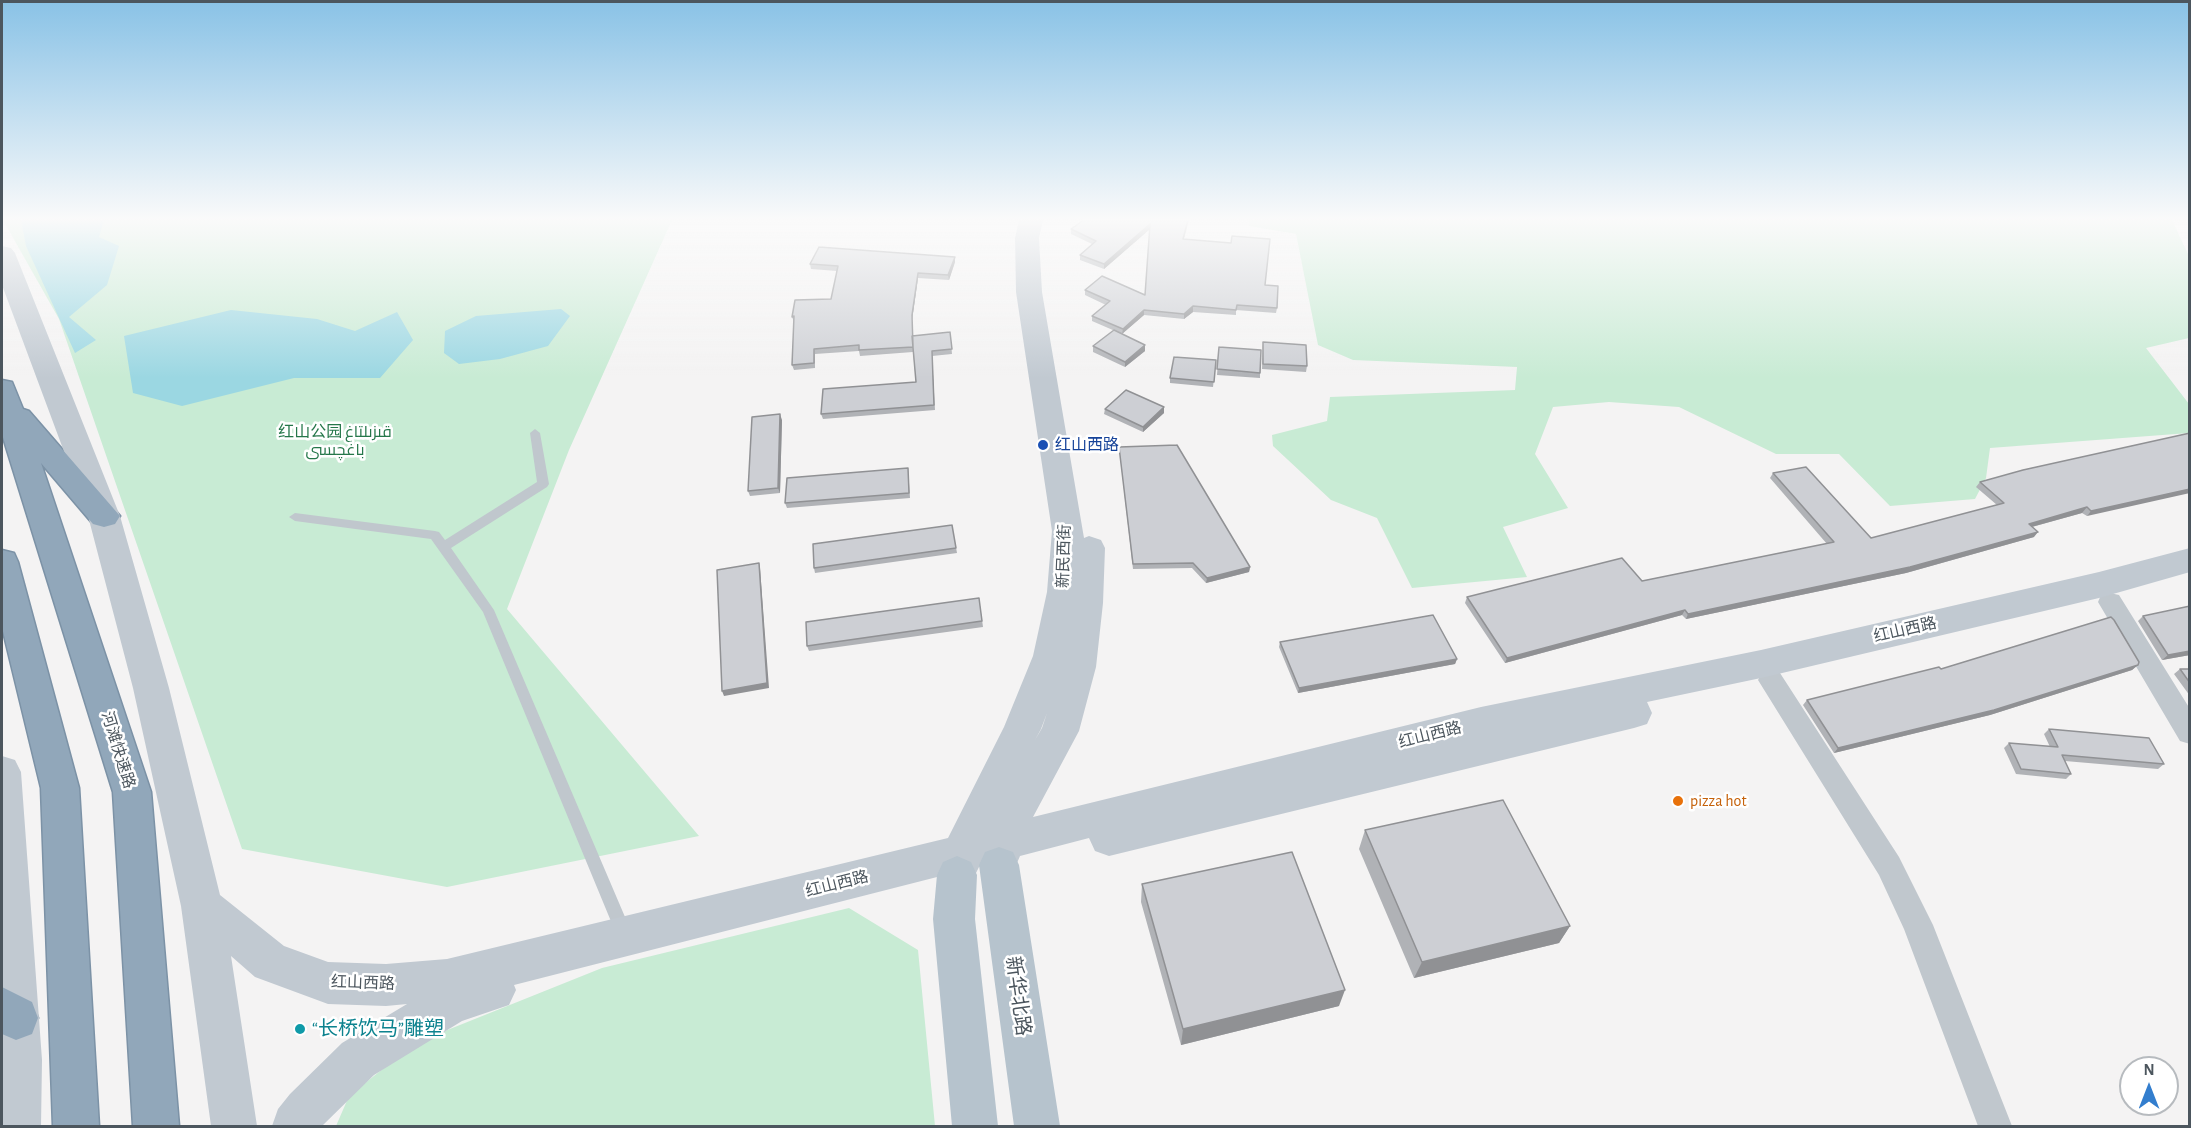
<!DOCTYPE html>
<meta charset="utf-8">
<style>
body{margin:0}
#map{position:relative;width:2191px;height:1128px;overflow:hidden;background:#f4f3f3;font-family:"Alegreya Sans",sans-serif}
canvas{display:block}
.frame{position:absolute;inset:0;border:3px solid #4c565e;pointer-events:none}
.north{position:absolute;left:2119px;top:1056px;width:60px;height:60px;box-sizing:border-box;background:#fff;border:2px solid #b7bbbf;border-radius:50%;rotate:0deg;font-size:16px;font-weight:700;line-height:24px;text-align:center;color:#4c565e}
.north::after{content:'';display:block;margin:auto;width:21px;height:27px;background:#337ece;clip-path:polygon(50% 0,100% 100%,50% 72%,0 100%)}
</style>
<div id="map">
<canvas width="2191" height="1128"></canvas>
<div class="frame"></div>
<div class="north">N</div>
</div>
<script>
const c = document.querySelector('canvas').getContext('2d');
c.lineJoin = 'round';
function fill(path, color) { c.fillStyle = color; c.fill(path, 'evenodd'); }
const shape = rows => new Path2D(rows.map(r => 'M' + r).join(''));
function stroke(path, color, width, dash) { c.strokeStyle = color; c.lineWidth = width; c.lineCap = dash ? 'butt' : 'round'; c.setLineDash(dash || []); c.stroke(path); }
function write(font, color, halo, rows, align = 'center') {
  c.font = font + ' "Alegreya Sans",Cairo,"Noto Sans SC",sans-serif'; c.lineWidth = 5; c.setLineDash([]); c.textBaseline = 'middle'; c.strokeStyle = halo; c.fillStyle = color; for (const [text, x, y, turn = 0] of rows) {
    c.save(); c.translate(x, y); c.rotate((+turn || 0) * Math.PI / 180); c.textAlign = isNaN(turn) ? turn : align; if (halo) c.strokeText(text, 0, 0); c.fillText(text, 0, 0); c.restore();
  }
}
const green = shape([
 [3,220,672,220,569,450,507,609,699,836,447,887,242,849,59,319],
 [1249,220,2172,220,2189,256,2189,338,2146,348,2189,404,2189,433,1990,448,1986,478,1975,499,1890,506,1839,454,1776,454,1679,407,1609,402,1553,407,1535,454,1568,508,1503,527,1527,577,1412,588,1377,518,1331,500,1273,446,1272,435,1327,421,1330,397,1515,390,1517,367,1353,360,1318,345,1296,234,1249,226],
 [849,908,918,950,935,1126,336,1126,349,1096,415,1043,602,968]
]);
const water = shape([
 [21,220,104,220,99,237,119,246,107,285,69,317,96,340,75,353,26,246],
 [561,309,570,316,548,346,500,359,459,364,444,353,445,331,476,316],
 [231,310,317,319,355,331,397,312,413,340,380,378,294,378,182,406,133,393,124,336]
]);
const lane = shape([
 [535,429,540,433,549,484,547,487,451,548,494,610,631,931,628,936,623,938,618,936,615,931,483,612,431,539,295,521,289,517,295,513,435,531,439,532,445,540,537,482,530,433,535,429]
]);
const street = shape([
 [2110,593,2119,595,2190,709,2190,744,2180,741,2098,602,2101,595,2110,593],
 [1771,669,1780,673,1899,857,1933,925,2012,1126,1978,1126,1904,929,1879,875,1758,680,1762,673,1771,669]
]);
const secondary = shape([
 [1019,220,1043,220,1039,238,1042,292,1084,538,1089,536,1101,540,1105,548,1103,603,1096,667,1079,731,1033,817,1481,707,1761,650,2099,572,2190,548,2190,572,2099,598,1761,678,1647,702,1652,713,1647,724,1634,728,1109,856,1095,851,1089,838,1020,856,1014,870,1000,875,986,870,984,865,979,867,972,881,958,886,944,881,941,876,514,985,516,990,509,1005,462,1021,374,1075,322,1126,272,1126,278,1109,290,1094,342,1043,407,1004,386,1006,328,1004,255,977,231,956,257,1126,211,1126,181,906,133,688,88,516,2,285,2,246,11,248,15,253,120,516,169,688,220,895,284,946,328,962,386,964,447,959,948,838,1004,727,1033,656,1047,592,1052,531,1016,292,1015,238,1019,220],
 [1047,713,1042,728,1035,740,1041,729,1047,713],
 [2,756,15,760,21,772,42,1060,41,1126,2,1126,2,756]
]);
const primary = shape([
 [999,847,1013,852,1019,865,1060,1126,1014,1126,979,865,985,852,999,847],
 [957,856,971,862,977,875,975,919,998,1126,952,1126,933,919,937,875,943,862,957,856]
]);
const highway = shape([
 [2,380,12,382,23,409,29,411,120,516,115,524,104,527,93,524,41,463,151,792,179,1126,133,1126,113,792,2,434,2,380],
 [2,550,14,553,18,562,79,788,99,1126,53,1126,41,788,2,627,2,550],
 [2,987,32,1002,38,1018,32,1034,16,1040,2,1034,2,987]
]);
const wall = shape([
 [1084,220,1189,220,1184,239,1265,285,1277,308,1276,313,1236,310,1236,315,1193,312,1184,319,1144,315,1122,334,1092,321,1092,316,1106,305,1085,295,1085,290,1145,295,1150,229,1104,269,1080,260,1080,255,1092,244,1071,234,1071,229],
 [955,262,949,280,918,278,912,320,913,336,950,332,952,354,932,356,935,410,823,419,821,414,916,382,913,352,860,356,859,351,815,354,815,368,794,370,792,365,794,322,792,317,831,299,837,271,811,269,810,264],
 [1263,342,1307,366,1306,372,1262,369],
 [1145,345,1145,351,1125,367,1093,352,1093,346],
 [1219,347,1260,373,1260,378,1217,375],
 [1216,360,1213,387,1170,383,1170,378],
 [1164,407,1164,413,1143,432,1104,414,1105,409],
 [782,420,780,493,750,496,748,491],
 [2190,433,2087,516,2082,513,2032,527,2034,537,1906,573,1686,619,1682,615,1505,663,1465,603,1467,597,1642,581,1827,544,1770,478,1773,473,1871,538,1997,505,1976,487,1980,482],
 [1119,447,1250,567,1249,572,1206,583,1192,568,1133,569],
 [908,468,910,498,787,508,785,503],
 [952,525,957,553,815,573,814,568],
 [979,598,983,627,809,651,807,646],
 [2190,606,2190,655,2162,660,2138,621,2143,616],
 [1280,642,1457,659,1455,664,1298,693,1279,647],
 [2138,665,2132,670,1990,715,1834,753,1803,705,1807,700,1941,669],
 [2180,669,2190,669,2190,696,2174,674],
 [2049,729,2164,764,2158,769,2065,761,2071,774,2066,779,2016,774,2004,748,2009,743,2050,747,2044,734],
 [1365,830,1570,926,1559,943,1414,978,1359,849],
 [1142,884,1339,1006,1181,1045,1141,902]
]);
const shadedWall = shape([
 [1150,224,1150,229,1104,269,1104,264],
 [955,257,955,262,949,280,948,275],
 [918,273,918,278,912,320,913,352,912,315],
 [1193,306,1193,312,1184,319,1184,314],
 [1144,310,1144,315,1122,334,1123,329],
 [1145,345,1145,351,1125,367,1125,362],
 [1164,407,1164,413,1143,432,1143,427],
 [780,414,782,420,780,493,778,488],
 [2190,489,2190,493,2087,516,2091,511],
 [2087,507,2082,513,2024,529,2029,524],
 [2038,532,2034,537,1906,573,1686,619,1688,614],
 [759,563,760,568,769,688,724,696,722,691],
 [1250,567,1249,572,1206,583,1207,578],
 [1685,610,1682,615,1505,663,1507,658],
 [2190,651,2190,655,2162,660,2168,655],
 [1457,659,1455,664,1298,693,1299,688],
 [2138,665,2132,670,1990,715,1834,753,1838,748],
 [1570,926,1559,943,1414,978,1422,962],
 [1345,990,1339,1006,1181,1045,1183,1029]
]);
const building = shape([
 [1084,220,1188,220,1183,239,1231,243,1232,236,1270,239,1265,285,1278,286,1277,308,1237,305,1236,310,1193,306,1184,314,1144,310,1123,329,1092,316,1110,301,1085,290,1102,276,1145,295,1150,224,1104,264,1080,255,1096,241,1071,229,1084,220],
 [819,247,955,257,948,275,918,273,912,315,913,347,859,350,859,345,814,349,814,363,792,365,794,316,792,317,795,300,831,299,838,266,810,264,819,247],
 [1114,330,1145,345,1125,362,1093,346,1114,330],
 [950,332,952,349,932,351,934,405,821,414,823,389,916,382,912,336,950,332],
 [1263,342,1306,345,1307,366,1263,364,1263,342],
 [1219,347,1261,350,1260,373,1217,369,1219,347],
 [1174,357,1216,360,1214,382,1170,378,1174,357],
 [1126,390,1164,407,1143,427,1105,409,1126,390],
 [780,414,778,488,748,491,752,417,780,414],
 [2190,433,2190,489,2091,511,2087,507,2029,524,2038,532,1910,567,1688,614,1685,610,1507,658,1467,597,1622,558,1642,581,1834,542,1773,473,1806,467,1871,538,2004,503,1980,482,2023,470,2190,433],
 [1177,445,1250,567,1207,578,1193,563,1133,564,1119,447,1177,445],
 [908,468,909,493,785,503,787,478,908,468],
 [952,525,956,548,814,568,813,544,952,525],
 [759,563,767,683,722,691,717,570,759,563],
 [979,598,982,621,807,646,806,622,979,598],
 [2190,606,2190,651,2168,655,2143,616,2190,606],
 [1433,615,1457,659,1299,688,1280,642,1433,615],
 [2111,617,2114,620,2139,662,2138,665,1994,710,1838,748,1807,700,1939,667,1941,669,2111,617],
 [2180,669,2190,669,2190,683,2180,669],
 [2049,729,2149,738,2164,764,2062,755,2071,774,2021,769,2009,743,2058,747,2049,729],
 [1503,800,1570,926,1422,962,1365,830,1503,800],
 [1292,852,1345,990,1183,1029,1142,884,1292,852]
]);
const markers = [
 [1043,445,6,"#1a4fb4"],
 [1678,801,6,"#e8710a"],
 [300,1029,6,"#0f9aa8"]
];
const parkNames = [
 ["红山公园 قىزىلتاغ",335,432],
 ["باغچىسى",335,450]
];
const transitNames = [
 ["红山西路",1055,445]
];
const streetNames = [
 ["新民西街",1064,556,-88],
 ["红山西路",1905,630,-13],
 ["红山西路",1430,735,-14],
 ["河滩快速路",118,750,73],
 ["红山西路",837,884,-14],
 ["红山西路",363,983,2]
];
const foodNames = [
 ["pizza hot",1690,801]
];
const nearStreetnames = [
 ["新华北路",1018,996,82]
];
const nearCulturenames = [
 ["“长桥饮马”雕塑",312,1029]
];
fill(green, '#c8ebd4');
fill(water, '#9bd7e2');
stroke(highway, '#7c92a6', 3);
fill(lane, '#c0c7cd');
fill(street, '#c0c7cd');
fill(secondary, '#c1c9d1');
fill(primary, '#b6c3cd');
fill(highway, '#91a7ba');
fill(wall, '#b0b2b6');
fill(shadedWall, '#909194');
fill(building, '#cdcfd4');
stroke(building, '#909194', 1.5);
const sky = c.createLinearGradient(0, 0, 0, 378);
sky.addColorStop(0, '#89c2e6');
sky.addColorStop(0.58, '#fafafa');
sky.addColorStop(1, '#fafafa00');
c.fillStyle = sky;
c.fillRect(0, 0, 2191, 378);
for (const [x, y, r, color] of markers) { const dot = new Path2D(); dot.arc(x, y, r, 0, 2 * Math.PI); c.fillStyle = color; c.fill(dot); stroke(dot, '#fff', 2); }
write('16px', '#25774a', '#fff', parkNames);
write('16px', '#164399', '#fff', transitNames, 'left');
write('16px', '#4c565e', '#fff', streetNames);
write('16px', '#c56008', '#fff', foodNames, 'left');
write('20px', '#4c565e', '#fff', nearStreetnames);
write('20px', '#0d838f', '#fff', nearCulturenames, 'left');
</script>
